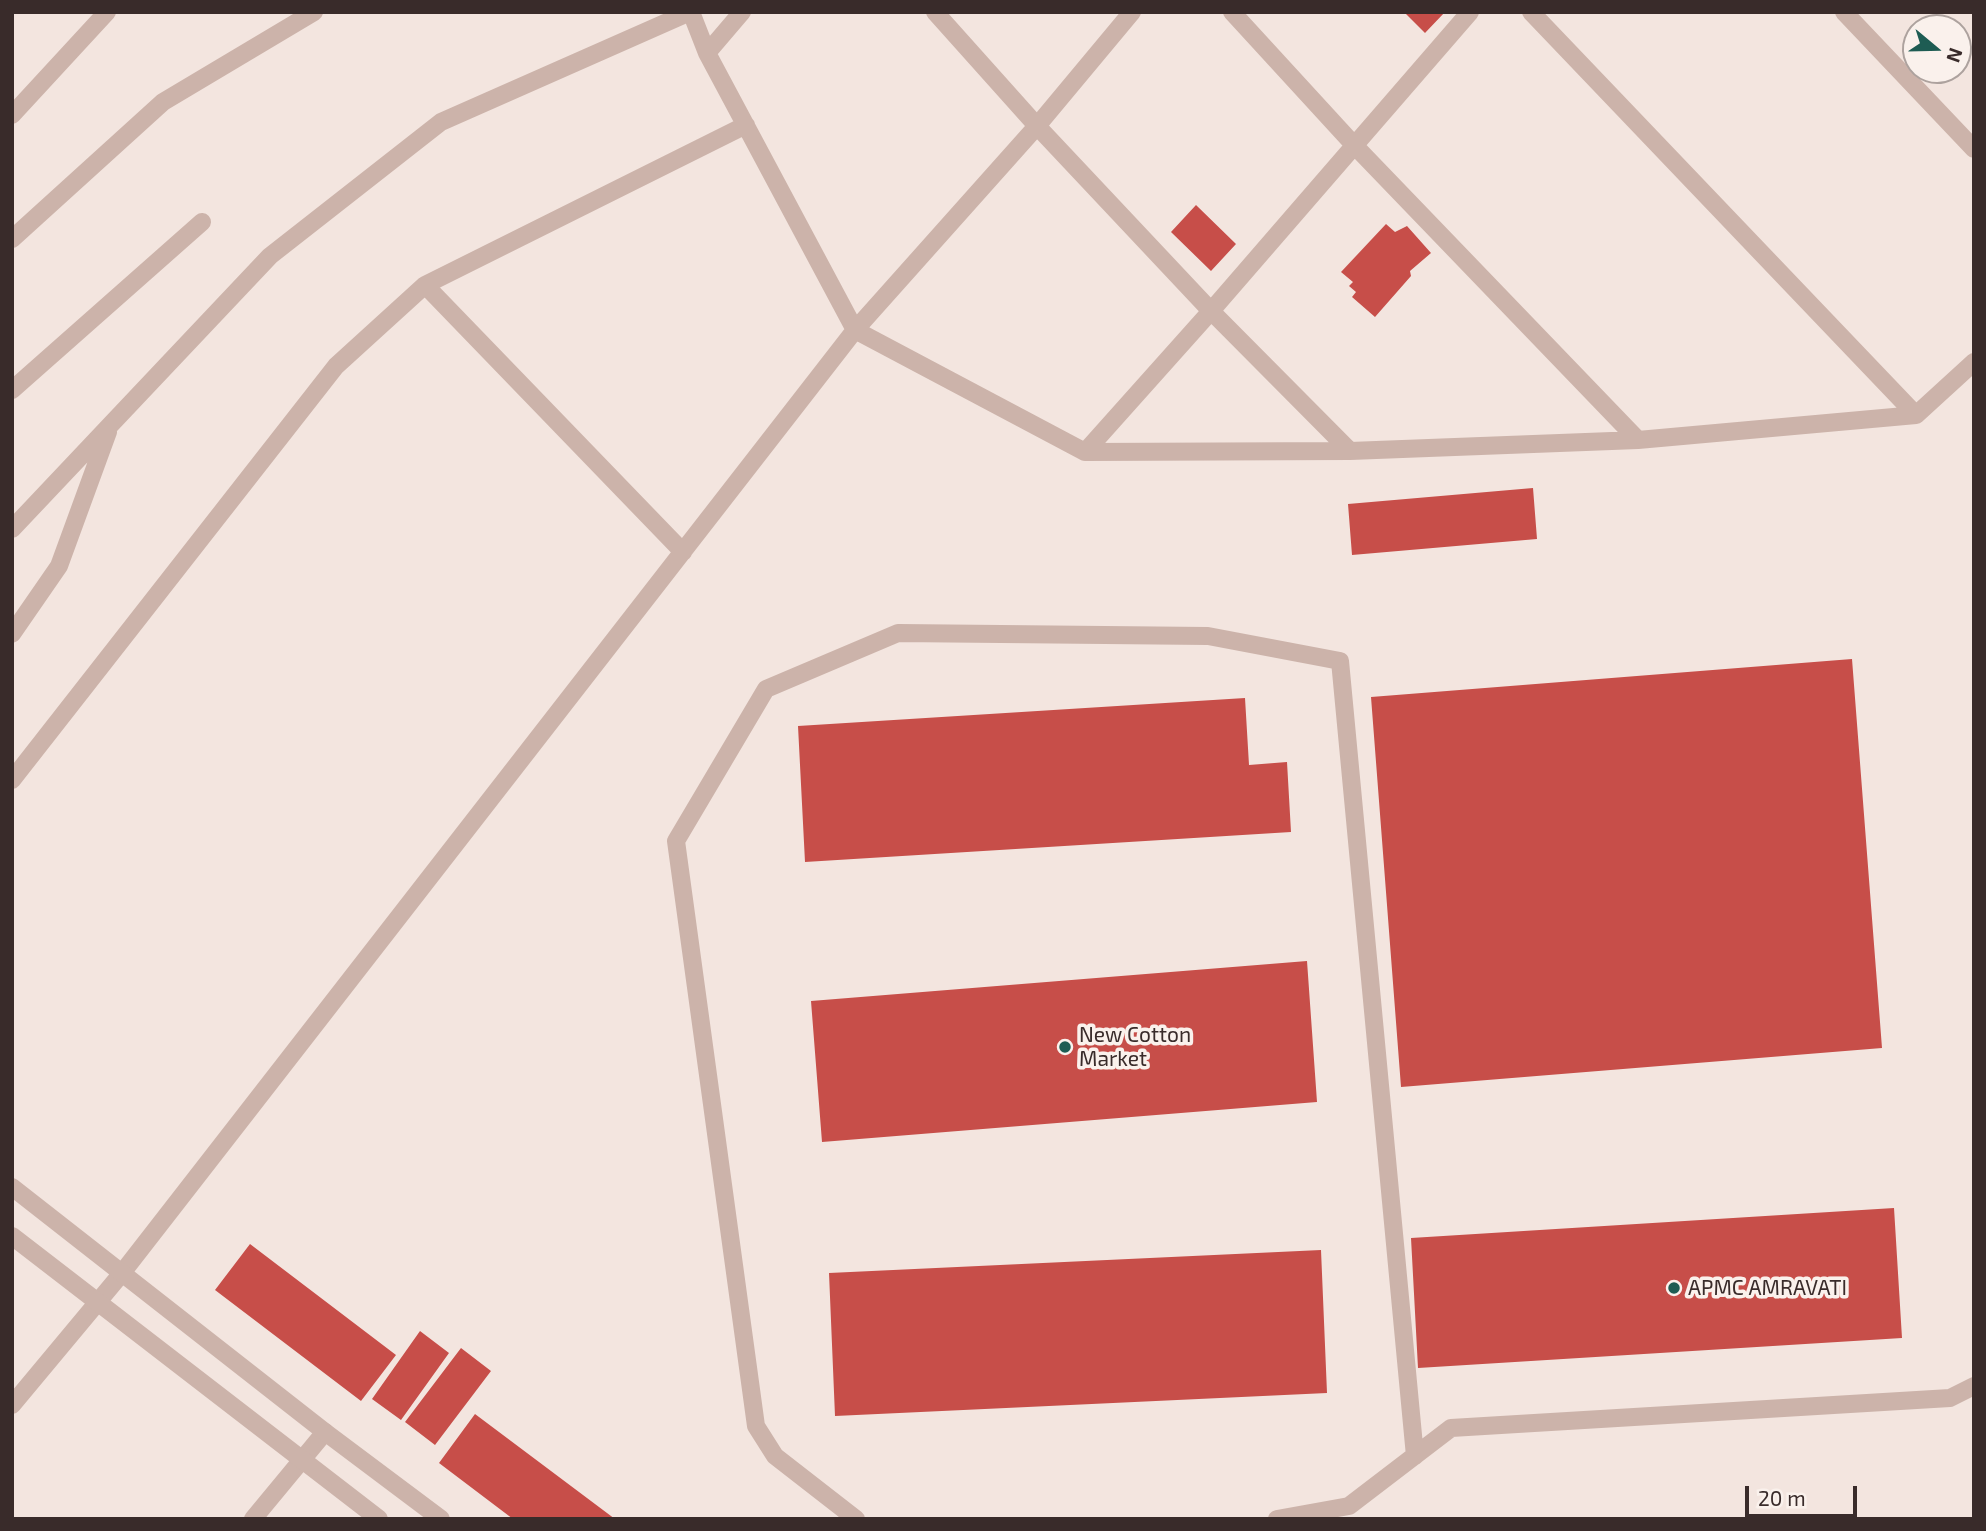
<!DOCTYPE html>
<style>
body{margin:0}
#map{position:relative;width:1986px;height:1531px;overflow:hidden;background:#f3e5df;font-family:"Exo 2",sans-serif}
canvas{display:block}
.frame{position:absolute;inset:0;border:14px solid #392b2a;pointer-events:none}
.north{position:absolute;left:1902px;top:14px;width:70px;height:70px;box-sizing:border-box;background:#faf1ec;border:2px solid #ada29e;border-radius:50%;rotate:109deg;font-size:19px;font-weight:700;line-height:28px;text-align:center;color:#392b2a}
.north::after{content:'';display:block;margin:auto;width:24px;height:32px;background:#1e5c53;clip-path:polygon(50% 0,100% 100%,50% 72%,0 100%)}
.scale{position:absolute;left:1745px;top:1486px;width:112px;height:32px;box-sizing:border-box;border:4px solid #392b2a;border-top:0;padding-left:9px;font-size:21px;line-height:24px;white-space:nowrap;color:#392b2a;-webkit-text-stroke:5px #faf1ec;paint-order:stroke}
</style>
<div id="map">
<canvas width="1986" height="1531"></canvas>
<div class="frame"></div>
<div class="north">N</div>
<div class="scale">20 m</div>
</div>
<script>
const c = document.querySelector('canvas').getContext('2d');
c.lineJoin = 'round';
function fill(path, color) { c.fillStyle = color; c.fill(path, 'evenodd'); }
const shape = rows => new Path2D(rows.map(r => 'M' + r).join(''));
function stroke(path, color, width, dash) { c.strokeStyle = color; c.lineWidth = width; c.lineCap = dash ? 'butt' : 'round'; c.setLineDash(dash || []); c.stroke(path); }
function write(font, color, halo, rows, align = 'center') {
  c.font = font + ' "Exo 2",sans-serif'; c.lineWidth = 7; c.setLineDash([]); c.textBaseline = 'middle'; c.strokeStyle = halo; c.fillStyle = color; for (const [text, x, y, turn = 0] of rows) {
    c.save(); c.translate(x, y); c.rotate((+turn || 0) * Math.PI / 180); c.textAlign = isNaN(turn) ? turn : align; if (halo) c.strokeText(text, 0, 0); c.fillText(text, 0, 0); c.restore();
  }
}
const building = shape([
 [1404,12,1445,12,1425,33],
 [1196,205,1236,244,1211,271,1171,232],
 [1386,224,1395,232,1407,226,1431,253,1410,271,1411,276,1375,317,1352,297,1356,292,1349,286,1353,282,1341,272],
 [1533,488,1537,539,1352,555,1348,504],
 [1852,659,1882,1048,1401,1087,1371,697],
 [1245,698,1249,765,1287,762,1291,832,805,862,798,726],
 [1307,961,1317,1102,822,1142,811,1001],
 [1894,1208,1902,1338,1418,1368,1411,1238],
 [250,1244,396,1355,361,1401,215,1290],
 [1321,1250,1327,1393,835,1416,829,1273],
 [420,1331,449,1353,401,1420,372,1399],
 [461,1348,491,1371,435,1445,405,1422],
 [475,1414,615,1519,513,1519,439,1463]
]);
const service = shape([
 [856,1519,775,1456,756,1426,676,841,766,689,898,633,1208,636,1340,661,1415,1456],
 [1277,1519,1349,1506,1451,1428,1950,1398,1974,1386]
]);
const minor = shape([
 [691,12,707,53,855,330,1085,452,1350,451,1638,440,1916,415,1974,362],
 [935,12,1037,126,1211,311,1350,451],
 [1232,12,1354,145,1638,440],
 [1531,12,1916,415],
 [1844,12,1974,149],
 [707,53,742,12],
 [12,115,107,12],
 [12,239,163,102,314,12],
 [425,285,683,552],
 [12,390,202,222],
 [1085,452,1211,311,1470,12],
 [12,529,270,256,441,122,690,12],
 [12,634,59,566,108,432],
 [12,780,336,366,425,285,746,125],
 [12,1405,122,1273,855,330,1037,126,1132,12],
 [253,1519,325,1432]
]);
const tertiary = shape([
 [12,1187,325,1432,441,1519],
 [12,1236,379,1519]
]);
const markers = [
 [1065,1047,7,"#1e5c53"],
 [1674,1288,7,"#1e5c53"]
];
const poiNames = [
 ["New Cotton",1079,1035],
 ["Market",1079,1059],
 ["APMC AMRAVATI",1688,1288]
];
fill(building, '#c74e49');
stroke(service, '#ccb3aa', 18);
stroke(minor, '#ccb3aa', 18);
stroke(tertiary, '#ccb3aa', 18);
for (const [x, y, r, color] of markers) { const dot = new Path2D(); dot.arc(x, y, r, 0, 2 * Math.PI); c.fillStyle = color; c.fill(dot); stroke(dot, '#faf1ec', 2.5); }
write('21px', '#392b2a', '#faf1ec', poiNames, 'left');
</script>
